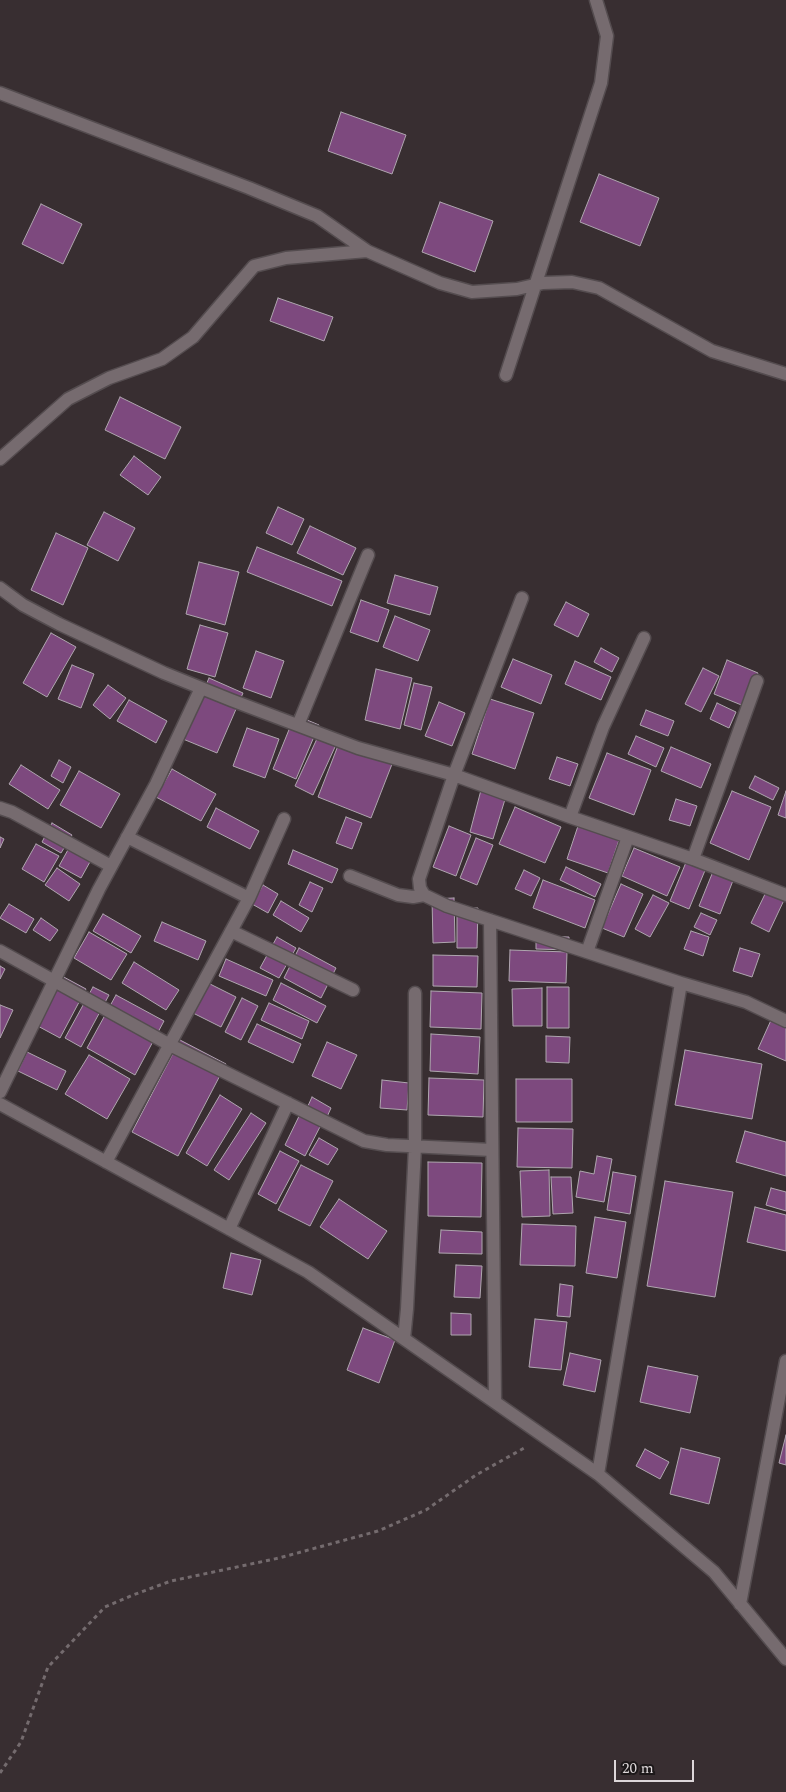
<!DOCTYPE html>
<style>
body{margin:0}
#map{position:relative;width:786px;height:1792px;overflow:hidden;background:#382e31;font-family:Spectral,serif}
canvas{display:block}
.scale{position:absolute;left:614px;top:1760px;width:80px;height:22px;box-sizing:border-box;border:2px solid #ddd7d9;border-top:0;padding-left:6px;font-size:15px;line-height:18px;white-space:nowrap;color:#ddd7d9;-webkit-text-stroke:4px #1c1819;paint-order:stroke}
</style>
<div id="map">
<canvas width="786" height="1792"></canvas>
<div class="scale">20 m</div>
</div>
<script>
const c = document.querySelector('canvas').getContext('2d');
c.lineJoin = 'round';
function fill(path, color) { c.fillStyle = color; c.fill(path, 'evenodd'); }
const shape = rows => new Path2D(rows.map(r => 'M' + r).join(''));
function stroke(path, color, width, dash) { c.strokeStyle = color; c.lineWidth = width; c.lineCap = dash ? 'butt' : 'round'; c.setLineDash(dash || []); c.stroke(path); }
const building = shape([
 [341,112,406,135,392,174,328,151,341,112],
 [599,174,659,198,640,246,580,222,599,174],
 [440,202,493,221,475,272,422,252,440,202],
 [41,204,82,224,63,264,22,244,41,204],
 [278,298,333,317,324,341,270,321,278,298],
 [120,397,181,427,165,459,105,430,120,397],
 [134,456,161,477,148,495,120,475,134,456],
 [278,507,304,519,292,545,266,533,278,507],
 [104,512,135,528,118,561,87,545,104,512],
 [310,526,356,548,343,575,297,553,310,526],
 [56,533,88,548,63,605,31,590,56,533],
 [257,547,342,581,332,606,247,572,257,547],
 [199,562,239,572,225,625,186,614,199,562],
 [395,575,438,587,430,615,387,603,395,575],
 [361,600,389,610,378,642,350,632,361,600],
 [566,602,589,614,578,637,554,625,566,602],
 [395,616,430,630,418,661,383,647,395,616],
 [200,625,228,633,215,677,187,669,200,625],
 [51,633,76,647,47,697,23,683,51,633],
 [601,648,619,658,612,672,594,662,601,648],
 [256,651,284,661,271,698,243,688,256,651],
 [513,659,552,675,541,704,501,687,513,659],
 [727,660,758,673,744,706,714,694,727,660],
 [575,661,611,677,601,700,565,684,575,661],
 [72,665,94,674,81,708,58,699,72,665],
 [703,668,719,676,701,712,685,704,703,668],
 [376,669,412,678,400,729,365,720,376,669],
 [209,678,243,693,217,753,183,739,209,678],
 [414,683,432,687,421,730,404,725,414,683],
 [108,685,126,698,110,719,93,705,108,685],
 [490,699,534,713,515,769,472,754,490,699],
 [129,700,167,721,156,743,117,721,129,700],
 [439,702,465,713,452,746,425,736,439,702],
 [717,703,736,712,729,728,710,719,717,703],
 [646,710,674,721,668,736,640,725,646,710],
 [295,715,319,725,296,779,273,769,295,715],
 [247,728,279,739,265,778,233,766,247,728],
 [322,728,340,736,313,795,295,786,322,728],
 [636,736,664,748,656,767,628,754,636,736],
 [341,738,394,759,371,818,318,797,341,738],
 [671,747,711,764,701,788,661,771,671,747],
 [607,753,651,770,634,815,589,798,607,753],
 [557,757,578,764,570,786,549,779,557,757],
 [59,760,71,767,63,783,51,776,59,760],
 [21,765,60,790,48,809,9,784,21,765],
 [172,769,216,794,201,821,156,797,172,769],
 [79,771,120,794,101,828,60,805,79,771],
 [755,776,779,788,773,800,749,788,755,776],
 [481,790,506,796,493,839,470,832,481,790],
 [732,791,771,807,749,860,710,843,732,791],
 [786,791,786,818,778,815,786,791],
 [676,799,697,806,690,826,669,820,676,799],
 [515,807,561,827,545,863,499,844,515,807],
 [216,808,259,831,250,849,207,827,216,808],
 [346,817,362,823,352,849,336,843,346,817],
 [52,823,72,835,61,853,42,842,52,823],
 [579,823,620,837,608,873,567,859,579,823],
 [449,826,471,835,456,876,433,867,449,826],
 [0,837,4,839,0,848,0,837],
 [476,838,493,845,477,885,460,878,476,838],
 [74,839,96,851,81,878,59,866,74,839],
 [36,844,59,856,44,882,22,869,36,844],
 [634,848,680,867,667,896,622,876,634,848],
 [293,850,338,869,332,883,288,864,293,850],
 [687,860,706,868,689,909,670,901,687,860],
 [566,867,601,884,595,897,560,880,566,867],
 [57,868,80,884,69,901,45,885,57,868],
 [714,869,734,878,720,914,699,906,714,869],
 [524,870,540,878,531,896,515,889,524,870],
 [543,880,595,900,585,928,533,908,543,880],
 [310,882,323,888,312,912,299,905,310,882],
 [621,884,643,894,624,937,602,928,621,884],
 [263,885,278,894,268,913,252,904,263,885],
 [767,890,785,898,769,932,751,923,767,890],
 [653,895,669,903,650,937,635,929,653,895],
 [454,898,455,942,433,943,432,899,454,898],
 [281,901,309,918,301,932,273,915,281,901],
 [9,904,34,919,26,933,0,918,9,904],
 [457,908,478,908,477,948,457,948,457,908],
 [701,913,717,920,710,935,694,927,701,913],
 [103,914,141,936,131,953,93,931,103,914],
 [41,918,58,930,50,941,33,930,41,918],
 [162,922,206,941,198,960,154,941,162,922],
 [691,931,709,937,703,956,684,949,691,931],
 [89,932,127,954,111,980,74,958,89,932],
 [536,936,569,937,569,950,536,949,536,936],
 [277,937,296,948,279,978,260,968,277,937],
 [299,948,336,968,321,998,284,978,299,948],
 [740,948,760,954,752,977,733,971,740,948],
 [510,950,567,952,566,983,509,981,510,950],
 [433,955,478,956,477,987,433,986,433,955],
 [226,959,273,980,266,996,219,976,226,959],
 [134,962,179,990,166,1010,122,983,134,962],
 [0,966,5,969,0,979,0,966],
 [60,975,86,989,60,1038,34,1024,60,975],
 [206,982,236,997,221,1027,191,1012,206,982],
 [281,983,326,1006,317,1023,273,1000,281,983],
 [93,987,109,995,81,1047,65,1038,93,987],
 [547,987,569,987,569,1028,547,1028,547,987],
 [542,988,542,1026,513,1026,512,989,542,988],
 [431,991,482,993,481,1029,430,1027,431,991],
 [116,995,164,1021,135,1075,87,1048,116,995],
 [242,998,258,1006,241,1040,225,1032,242,998],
 [269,1003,309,1021,302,1039,261,1020,269,1003],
 [0,1005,13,1010,0,1038,0,1005],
 [772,1018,786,1024,786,1061,758,1049,772,1018],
 [257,1024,301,1044,293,1063,248,1042,257,1024],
 [431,1034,480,1037,478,1074,430,1071,431,1034],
 [546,1036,570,1037,569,1063,546,1062,546,1036],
 [180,1040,226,1064,178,1156,132,1132,180,1040],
 [327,1042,357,1055,341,1089,312,1076,327,1042],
 [685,1050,762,1064,752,1119,675,1105,685,1050],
 [27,1052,66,1071,57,1090,18,1071,27,1052],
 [89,1055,130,1079,107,1119,65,1094,89,1055],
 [429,1078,484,1080,483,1117,428,1115,429,1078],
 [516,1079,572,1079,572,1122,516,1122,516,1079],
 [382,1080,409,1083,407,1110,380,1108,382,1080],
 [220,1095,242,1109,207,1166,186,1153,220,1095],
 [312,1097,331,1108,326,1119,307,1108,312,1097],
 [303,1108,324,1119,305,1156,285,1145,303,1108],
 [251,1113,266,1123,229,1180,214,1170,251,1113],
 [518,1128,573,1129,572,1168,517,1167,518,1128],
 [745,1131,786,1142,786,1176,736,1162,745,1131],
 [319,1138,338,1149,328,1165,309,1155,319,1138],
 [280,1151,299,1161,276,1204,258,1194,280,1151],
 [597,1156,612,1159,604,1202,576,1197,580,1171,594,1174,597,1156],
 [428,1162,482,1163,481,1217,428,1216,428,1162],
 [301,1165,333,1181,310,1226,278,1210,301,1165],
 [549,1170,550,1216,522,1217,520,1171,549,1170],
 [613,1172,636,1176,630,1214,607,1210,613,1172],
 [551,1177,571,1177,573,1213,553,1214,551,1177],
 [665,1181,733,1192,715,1297,647,1286,665,1181],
 [771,1188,786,1192,786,1211,766,1205,771,1188],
 [339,1199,387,1231,368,1259,320,1227,339,1199],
 [755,1207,786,1215,786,1251,747,1242,755,1207],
 [595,1217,626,1222,617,1278,586,1273,595,1217],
 [522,1224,576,1226,575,1266,520,1265,522,1224],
 [441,1230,482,1232,482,1254,439,1253,441,1230],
 [231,1253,261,1260,252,1295,223,1288,231,1253],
 [456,1265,482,1266,480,1298,454,1297,456,1265],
 [560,1284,573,1286,570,1317,557,1316,560,1284],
 [451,1313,471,1314,471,1335,451,1335,451,1313],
 [535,1319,567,1322,561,1370,529,1367,535,1319],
 [363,1328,395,1340,379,1383,347,1370,363,1328],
 [570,1353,601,1360,595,1392,563,1385,570,1353],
 [648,1366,698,1376,690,1413,640,1402,648,1366],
 [786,1435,786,1465,779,1463,786,1435],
 [681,1448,720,1458,709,1504,670,1494,681,1448],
 [645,1449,669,1462,660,1479,636,1466,645,1449]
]);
const path = shape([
 [0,1773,21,1742,48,1667,105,1607,133,1595,171,1581,279,1558,378,1531,426,1510,476,1475,526,1447]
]);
const street = shape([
 [0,93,249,188,317,216,367,251,440,283,472,292,517,289,543,283,572,282,599,288,712,351,786,374],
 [506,375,601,83,607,36,596,0],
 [0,459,68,399,109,378,162,359,193,337,254,266,286,258,367,251],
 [0,588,23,605,59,624,164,673,231,700,358,748,454,775,570,817,693,859,786,895],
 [522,598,454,775,419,879,420,888,424,895,447,906,681,983,746,1002,786,1021],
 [298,725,368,555],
 [0,808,12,812,111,866],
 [570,817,603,727,644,638],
 [127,837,249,898],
 [693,859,757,681],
 [350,876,398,895,413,897,424,895],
 [490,920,495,1402],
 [231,931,353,990],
 [0,951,170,1045,364,1141,387,1145,492,1150],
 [587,952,628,837],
 [0,1092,99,889,156,784,201,688],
 [0,1104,308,1272,598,1474,714,1572,786,1659],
 [106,1162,249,898,284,819],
 [229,1229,288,1103],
 [404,1339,407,1309,415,1147,415,993],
 [598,1474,681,983],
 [740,1604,786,1361]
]);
fill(building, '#7d497e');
stroke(building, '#afa6af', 1);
stroke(street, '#544c4f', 15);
stroke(path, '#746b6e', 3, [4, 4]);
stroke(street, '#766b6f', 12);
</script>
